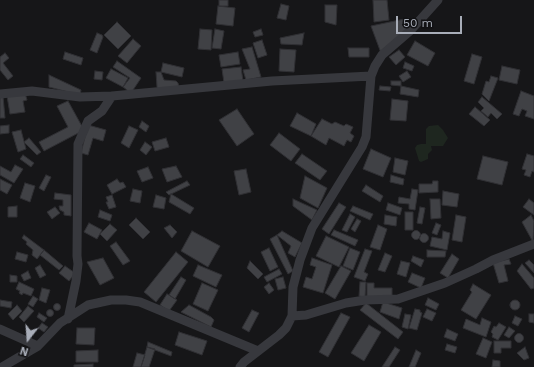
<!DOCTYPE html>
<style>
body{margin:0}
#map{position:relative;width:534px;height:367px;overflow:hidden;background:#161618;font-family:"Work Sans",sans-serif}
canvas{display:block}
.north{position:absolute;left:8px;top:319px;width:40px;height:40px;-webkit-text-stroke:3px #111113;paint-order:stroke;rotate:197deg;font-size:11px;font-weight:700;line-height:16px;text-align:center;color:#a8adb8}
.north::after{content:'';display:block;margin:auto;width:14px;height:18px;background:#a8adb8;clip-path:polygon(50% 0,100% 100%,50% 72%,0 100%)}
.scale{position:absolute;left:396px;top:16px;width:66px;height:18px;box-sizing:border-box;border:2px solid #a8adb8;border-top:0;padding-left:5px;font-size:12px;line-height:14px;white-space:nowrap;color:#a8adb8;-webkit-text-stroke:3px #111113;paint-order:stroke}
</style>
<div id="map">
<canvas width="534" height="367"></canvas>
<div class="north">N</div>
<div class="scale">50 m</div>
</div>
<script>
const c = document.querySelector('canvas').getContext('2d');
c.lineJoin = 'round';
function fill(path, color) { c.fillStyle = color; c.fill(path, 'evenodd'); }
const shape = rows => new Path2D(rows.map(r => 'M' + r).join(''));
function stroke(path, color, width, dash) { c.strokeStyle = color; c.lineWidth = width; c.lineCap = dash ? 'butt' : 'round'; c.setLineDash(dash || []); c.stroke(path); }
const green = shape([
 [438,125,443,130,448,138,443,146,431,146,432,150,428,154,428,159,421,162,419,161,415,148,417,145,421,144,426,144,426,129,429,126]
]);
const building = shape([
 [219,0,228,0,228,6,219,6,219,0],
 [373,0,387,0,389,20,374,22,373,0],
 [281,4,289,6,286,20,277,18,281,4],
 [325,5,337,5,336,25,325,22,325,5],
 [218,6,235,8,233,26,216,24,218,6],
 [409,18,409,29,381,53,371,26,409,18],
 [117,22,131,36,118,49,104,35,117,22],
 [200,29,212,30,211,50,198,49,200,29],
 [215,29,224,31,221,49,212,48,215,29],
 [261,29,263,35,255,37,253,32,261,29],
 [97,33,102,35,103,37,97,53,90,50,97,33],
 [304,33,302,45,281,44,280,38,304,33],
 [133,39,141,46,127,63,118,56,133,39],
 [262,40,267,55,258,58,253,43,262,40],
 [415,41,435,53,428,66,407,55,415,41],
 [252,47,261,77,246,80,243,70,250,69,242,49,252,47],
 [348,48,369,48,369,57,349,57,348,48],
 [280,49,296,50,294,72,279,71,280,49],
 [399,50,405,57,396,65,389,57,399,50],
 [65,52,83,58,81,65,63,59,65,52],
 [238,52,240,64,221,67,219,55,238,52],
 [5,53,9,58,3,63,13,76,8,80,0,70,0,57,5,53],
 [472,54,482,57,474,84,464,81,472,54],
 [117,61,141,78,131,93,123,87,130,78,113,67,117,61],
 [405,62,414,66,412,71,403,68,405,62],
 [163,63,184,68,182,77,161,72,163,63],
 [502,66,520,70,517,84,499,80,502,66],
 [241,67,243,81,224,83,222,69,241,67],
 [111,69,128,78,123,87,106,78,111,69],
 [95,71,103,72,102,80,94,79,95,71],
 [407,71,411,77,403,82,399,76,407,71],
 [156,72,161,72,164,80,176,81,178,83,179,87,160,90,157,87,156,72],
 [49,75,81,90,80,95,49,87,49,75],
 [491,76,498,78,489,101,482,94,486,81,489,82,491,76],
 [391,81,401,81,401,86,391,85,391,81],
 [380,86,391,87,390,91,379,90,380,86],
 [401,86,419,90,418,97,400,94,401,86],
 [521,91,534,96,534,119,525,116,527,111,522,109,519,116,513,114,521,91],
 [25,93,27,100,23,101,25,112,10,114,7,96,25,93],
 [3,96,5,118,0,118,0,97,3,96],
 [482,97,502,114,497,119,491,113,488,117,481,111,484,108,478,102,482,97],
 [392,99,408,101,406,121,390,120,392,99],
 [68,101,84,130,44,151,39,142,68,127,57,106,68,101],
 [475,107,490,120,484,126,469,114,475,107],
 [237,109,254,134,237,146,219,120,237,109],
 [297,113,316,124,311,136,290,126,297,113],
 [322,119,332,124,335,122,344,126,346,124,353,127,350,133,354,136,351,142,347,140,344,146,329,138,326,145,311,136,322,119],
 [142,121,149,126,146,132,139,127,142,121],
 [9,125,9,133,0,134,0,126,9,125],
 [88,125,106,130,103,141,93,138,88,155,81,153,88,125],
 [129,126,138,130,129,148,121,143,129,126],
 [21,130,26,149,18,152,12,132,21,130],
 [279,133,300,149,291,161,270,145,279,133],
 [29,138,41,152,37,155,24,142,29,138],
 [166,138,169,147,155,151,152,142,166,138],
 [145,142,152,147,146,155,140,150,145,142],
 [371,149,391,158,383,177,363,169,371,149],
 [302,154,327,171,320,180,295,163,302,154],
 [527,154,534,156,534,172,532,171,530,177,524,175,526,170,522,169,527,154],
 [23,155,34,163,31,167,20,159,23,155],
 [483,156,508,162,502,185,477,179,483,156],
 [395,158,408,161,405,175,393,172,395,158],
 [15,165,23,169,14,183,0,175,0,166,11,172,15,165],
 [176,166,182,177,167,182,162,169,176,166],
 [148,167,153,178,142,182,137,171,148,167],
 [246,169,251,192,239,195,234,171,246,169],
 [46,175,51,177,44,191,39,188,46,175],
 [391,175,404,179,403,185,390,182,391,175],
 [305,176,327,188,318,208,300,198,305,176],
 [0,179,12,185,7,194,0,190,0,179],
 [117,179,120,183,123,182,126,187,112,194,107,185,117,179],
 [187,181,190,185,169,195,166,192,187,181],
 [433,181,438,181,438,192,419,193,419,184,432,184,433,181],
 [25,183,35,186,30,202,20,198,25,183],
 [366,185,383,196,380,202,362,191,366,185],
 [133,189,142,191,140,203,130,201,133,189],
 [412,189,418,190,415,210,409,209,409,204,398,203,399,197,410,199,412,189],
 [443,191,459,194,457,207,442,205,443,191],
 [55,193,71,195,71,216,64,215,64,212,60,210,59,206,63,206,63,200,54,199,55,193],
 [171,194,194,208,190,214,169,202,171,194],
 [112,195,116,207,109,209,106,202,108,202,106,197,112,195],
 [156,195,166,198,164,209,153,207,156,195],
 [293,199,317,210,312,220,293,206,293,199],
 [430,199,440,199,441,218,431,219,430,199],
 [529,199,534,203,534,215,523,207,529,199],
 [339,203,346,207,329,234,322,229,339,203],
 [388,203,402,208,400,215,386,210,388,203],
 [17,206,17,217,8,217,8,207,17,206],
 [353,206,373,214,370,220,350,211,353,206],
 [55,207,60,213,52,219,47,212,55,207],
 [420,207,425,208,422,224,417,223,420,207],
 [100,210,112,215,110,221,98,217,100,210],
 [405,212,413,212,413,230,405,230,405,212],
 [350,214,355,217,347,232,342,230,350,214],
 [385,215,397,217,396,226,384,224,385,215],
 [456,215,466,217,462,242,452,240,456,215],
 [531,215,534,221,533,242,522,222,531,215],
 [136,218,150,232,143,239,129,225,136,218],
 [357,219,361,221,355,232,351,229,357,219],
 [89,223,102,230,97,239,84,232,89,223],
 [436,223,441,225,437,235,432,233,436,223],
 [110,224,117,230,107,241,100,234,110,224],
 [170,225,177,232,172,238,164,228,170,225],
 [378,225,387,229,380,250,370,247,378,225],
 [334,230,358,240,355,246,331,235,334,230],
 '411.5 235a4.5 4.5 0 1 1 9 0a4.5 4.5 0 1 1-9 0Z',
 [192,231,220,246,208,267,181,251,192,231],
 [282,231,302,243,295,257,288,253,291,246,277,235,282,231],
 [443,231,450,233,447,250,430,246,432,237,442,239,443,231],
 '419.5 238a4.5 4.5 0 1 1 9 0a4.5 4.5 0 1 1-9 0Z',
 [24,235,44,250,37,259,32,255,33,250,26,244,27,242,22,238,24,235],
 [277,235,293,271,288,274,270,239,277,235],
 [326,236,349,247,339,267,316,256,326,236],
 [116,242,130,261,123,265,110,246,116,242],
 [269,248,278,267,270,271,261,252,269,248],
 [350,248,360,252,353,270,343,266,350,248],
 [365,249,372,251,364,272,368,274,365,281,354,277,365,249],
 [44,250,63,266,59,270,40,255,44,250],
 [427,250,446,251,445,257,427,257,427,250],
 [17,252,28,255,26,262,15,259,17,252],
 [176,252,188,262,156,302,144,292,176,252],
 [385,253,392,256,385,272,378,270,385,253],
 [452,254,459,259,448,278,440,273,452,254],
 [413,256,424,260,421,267,411,261,413,256],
 [103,258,114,278,100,285,87,262,103,258],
 [312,258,332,265,323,293,303,287,306,277,312,279,316,267,310,265,312,258],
 [509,259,511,264,504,265,508,281,499,283,493,263,509,259],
 [529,260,534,265,534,273,525,263,529,260],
 [250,261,263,274,258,279,247,268,250,261],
 [401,261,410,263,406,277,397,274,401,261],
 [522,264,534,278,534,288,531,289,517,271,522,264],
 [40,265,46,275,40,278,35,268,40,265],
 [198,265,222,275,216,287,193,276,198,265],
 [65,266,75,273,69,281,59,273,65,266],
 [341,266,351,271,335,299,325,293,341,266],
 [279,269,282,274,267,282,264,277,279,269],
 [28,271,31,278,24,281,21,275,28,271],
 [412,273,425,278,421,288,408,282,412,273],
 [10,275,17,276,17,282,10,282,10,275],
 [181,277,186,280,175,299,169,295,181,277],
 [283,277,286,288,278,290,275,279,283,277],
 [19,282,34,289,31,296,23,293,22,295,19,293,20,291,16,289,19,282],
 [360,282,366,282,365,297,359,296,360,282],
 [202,283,218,290,208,311,193,304,202,283],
 [269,283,274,290,269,294,264,287,269,283],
 [367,283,374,283,374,288,392,288,392,297,367,297,367,283],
 [473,284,491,295,476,319,461,310,472,292,470,290,473,284],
 [42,288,50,290,46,303,39,300,42,288],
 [167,294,177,300,169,311,160,305,167,294],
 [33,296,38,299,33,307,28,304,33,296],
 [428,298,439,304,436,310,425,305,428,298],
 [0,300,12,302,11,308,0,306,0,300],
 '510 305a5 5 0 1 1 10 0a5 5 0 1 1-10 0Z',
 [383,302,402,308,399,319,380,312,383,302],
 [366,303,403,332,398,339,360,310,366,303],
 '53.5 307a3.5 3.5 0 1 1 7 0a3.5 3.5 0 1 1-7 0Z',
 [17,305,22,311,13,320,8,314,17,305],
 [189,305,211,317,214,320,211,327,181,312,189,305],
 [28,306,34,311,24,322,19,317,28,306],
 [415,309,420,310,420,312,422,313,417,330,409,328,415,309],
 [427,309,436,313,432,321,423,317,427,309],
 '46.5 313a3.5 3.5 0 1 1 7 0a3.5 3.5 0 1 1-7 0Z',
 [252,310,259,313,249,332,242,328,252,310],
 [39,313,47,318,44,322,37,317,39,313],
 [341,313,350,317,328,357,319,352,341,313],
 [405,314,411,315,408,329,402,327,405,314],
 [529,314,534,314,534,323,529,322,529,314],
 [515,316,522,319,518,326,512,323,515,316],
 [482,318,491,322,486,337,463,328,466,319,480,325,482,318],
 [42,323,48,327,44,332,38,328,42,323],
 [499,323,506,327,498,340,492,337,493,334,491,332,494,326,496,327,499,323],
 [369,325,381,332,364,361,351,353,369,325],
 [509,327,515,331,509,338,504,335,509,327],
 [77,328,95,328,94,345,76,344,77,328],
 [447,329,458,334,455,341,444,337,447,329],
 [179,332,207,341,202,355,175,345,179,332],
 '514.5 338a4.5 4.5 0 1 1 9 0a4.5 4.5 0 1 1-9 0Z',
 [483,338,492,342,486,358,476,354,483,338],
 [494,341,511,341,511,348,501,348,501,353,494,353,494,341],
 [148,342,172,352,171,356,147,347,148,342],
 [447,344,457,347,455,353,445,350,447,344],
 [147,347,155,349,149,367,141,367,147,347],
 [395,347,400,350,389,367,382,367,395,347],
 [525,347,529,358,524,360,517,353,525,347],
 [98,350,98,362,76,362,76,351,98,350],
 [416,350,421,353,415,367,409,367,416,350],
 [137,353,145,355,141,367,133,367,137,353],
 [493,360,500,361,500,367,492,367,493,360],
 [93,364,93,367,74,367,74,365,93,364]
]);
const street = shape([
 [0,94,32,91,80,97,112,96,272,81,371,76],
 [292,316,306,315,346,303,365,300,398,299,445,283,476,269,493,260,534,244],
 [68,319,76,281,78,264,77,256,78,144,88,121,102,111,112,96],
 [0,329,38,346],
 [2,367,38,346,60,323,88,305,111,300,126,300,140,302,258,351],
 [240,367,244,362,279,335,286,328,292,316,293,287,300,260,312,228,362,147,366,137,371,76,375,66,382,55,411,30,438,0]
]);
fill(green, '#1e261f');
fill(building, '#404145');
stroke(building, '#303034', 1);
stroke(street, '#37383d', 9);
</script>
